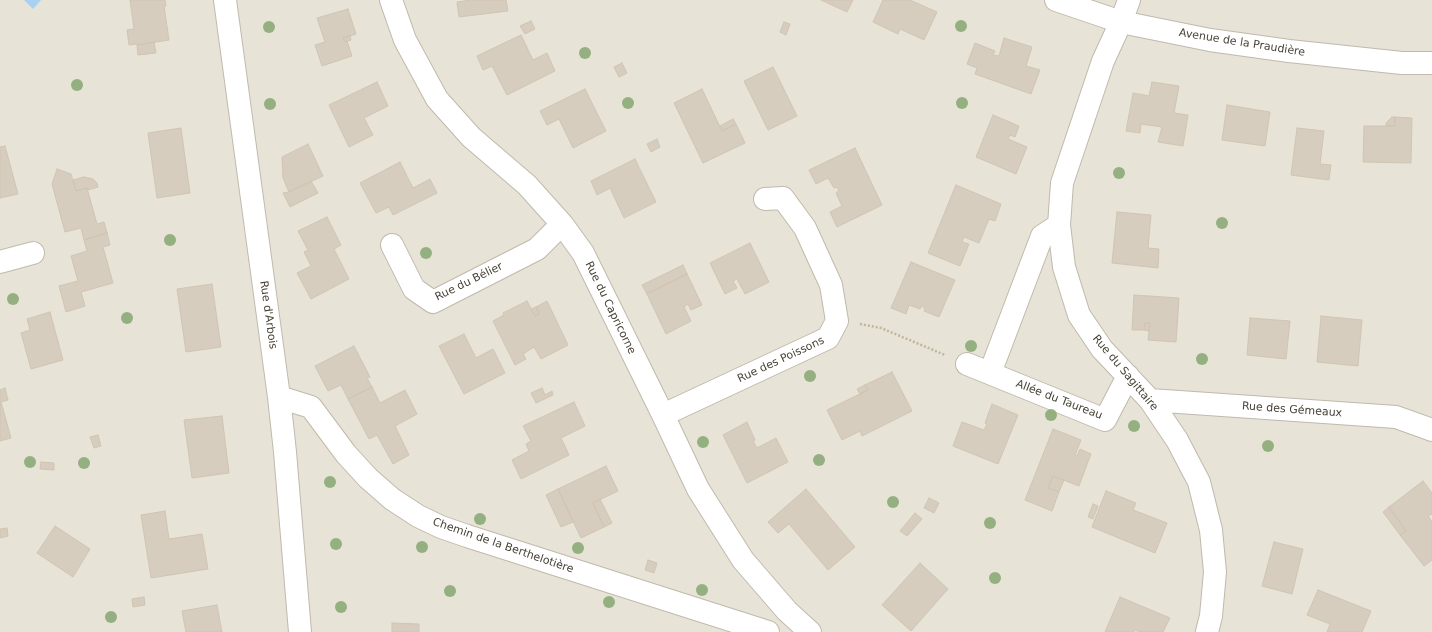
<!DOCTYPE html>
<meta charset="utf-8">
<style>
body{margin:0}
canvas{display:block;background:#f4f1e9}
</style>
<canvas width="1432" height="632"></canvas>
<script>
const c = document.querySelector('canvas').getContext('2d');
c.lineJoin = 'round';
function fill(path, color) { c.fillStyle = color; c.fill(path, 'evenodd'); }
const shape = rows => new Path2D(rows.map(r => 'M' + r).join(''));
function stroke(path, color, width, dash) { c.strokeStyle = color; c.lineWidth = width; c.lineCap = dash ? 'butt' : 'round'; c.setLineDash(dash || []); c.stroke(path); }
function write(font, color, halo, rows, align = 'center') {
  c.font = font + ' "DejaVu Sans",sans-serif'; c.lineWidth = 4; c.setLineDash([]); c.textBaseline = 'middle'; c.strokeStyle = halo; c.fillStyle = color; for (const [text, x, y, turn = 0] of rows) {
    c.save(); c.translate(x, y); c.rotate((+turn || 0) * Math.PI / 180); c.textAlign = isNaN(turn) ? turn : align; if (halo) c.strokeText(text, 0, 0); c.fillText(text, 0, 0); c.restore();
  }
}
const residential = shape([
 [0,0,1432,0,1432,632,0,632]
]);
const water = shape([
 [24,0,41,0,33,9]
]);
const building = shape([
 [130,0,165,0,166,6,164,6,169,40,137,45,137,44,129,45,127,30,134,29,130,0],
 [471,0,506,0,508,11,459,17,457,2,471,0],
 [821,0,853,0,847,12,821,0],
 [883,0,910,0,937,12,924,40,900,29,898,34,873,22,883,0],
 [348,9,356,34,343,38,345,42,347,41,352,56,322,66,315,45,325,42,317,18,348,9],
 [531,21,535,29,525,34,520,26,531,21],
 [784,22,790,24,786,35,780,32,784,22],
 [521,35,533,60,547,53,555,71,507,95,492,66,483,70,477,56,521,35],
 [350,36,351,40,345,42,343,38,350,36],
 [1004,38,1032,47,1026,66,1040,70,1031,94,975,74,977,68,967,64,975,43,995,51,993,55,999,56,1004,38],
 [154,42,156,53,138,55,137,45,154,42],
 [622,63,627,73,619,77,614,67,622,63],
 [773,67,797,116,768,130,744,81,773,67],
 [377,82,388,106,364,118,373,135,349,147,329,105,377,82],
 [1152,82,1179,86,1174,113,1188,115,1183,146,1158,142,1162,127,1141,124,1140,133,1126,131,1133,93,1149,96,1152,82],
 [585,89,606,131,573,148,559,119,547,125,540,111,585,89],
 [702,89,722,131,736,124,745,143,703,163,674,103,702,89],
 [1227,105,1270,112,1265,146,1222,140,1227,105],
 [993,115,1019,126,1015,137,1010,135,1008,139,1027,147,1016,174,976,157,993,115],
 [1392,117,1395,117,1395,126,1386,126,1386,123,1392,117],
 [1395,117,1412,118,1411,163,1363,162,1364,126,1395,126,1395,117],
 [733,119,736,124,722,131,720,126,733,119],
 [181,128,190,193,157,198,148,133,181,128],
 [1297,128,1324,131,1320,164,1331,165,1329,180,1291,175,1297,128],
 [657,139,660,147,651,152,647,144,657,139],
 [308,144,323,176,289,192,283,178,282,157,308,144],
 [5,146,18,194,0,198,0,147,5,146],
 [855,148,882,205,837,227,830,212,842,206,836,193,839,191,837,187,834,188,828,178,816,184,809,170,855,148],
 [635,159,656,202,624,218,610,188,597,195,591,181,635,159],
 [400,162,413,188,430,179,437,193,393,215,389,207,376,213,360,183,400,162],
 [57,169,71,174,76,191,87,188,97,224,104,222,107,233,84,240,81,228,65,232,52,184,57,169],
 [84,177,93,179,97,183,98,187,88,190,87,188,76,191,73,180,84,177],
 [311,181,318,193,290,207,283,193,289,192,311,181],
 [956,185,1001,204,995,221,989,219,979,243,964,237,962,242,969,244,960,266,928,253,956,185],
 [1117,212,1151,215,1148,248,1159,249,1158,268,1112,263,1117,212],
 [327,217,341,245,334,249,349,279,311,299,297,273,311,266,304,252,308,250,298,231,327,217],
 [107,233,110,245,103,247,113,283,81,292,85,306,66,312,59,286,78,281,71,256,87,251,84,240,107,233],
 [750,243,769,282,745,294,737,279,733,281,737,288,725,294,710,263,750,243],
 [911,262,955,280,939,317,924,311,925,308,921,306,920,309,909,305,906,314,891,308,911,262],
 [683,265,687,274,647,294,642,285,683,265],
 [687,274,702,305,691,310,688,304,684,307,691,321,666,334,647,294,687,274],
 [212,284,221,347,186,352,177,289,212,284],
 [1134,295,1179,298,1176,342,1148,340,1150,323,1145,323,1144,330,1132,330,1134,295],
 [527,301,535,316,539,314,536,307,547,301,568,345,541,359,534,347,523,354,526,359,515,365,493,321,504,315,503,313,527,301],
 [536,307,539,314,535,316,531,309,536,307],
 [50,312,63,360,31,369,21,333,30,330,27,319,50,312],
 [1321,316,1362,320,1358,366,1317,362,1321,316],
 [1250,318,1290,321,1286,359,1247,355,1250,318],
 [1145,323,1150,323,1149,331,1144,330,1145,323],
 [464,334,476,358,493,349,505,373,464,394,439,346,464,334],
 [354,346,370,377,367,378,372,387,348,399,341,385,328,391,315,366,354,346],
 [892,372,912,411,862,436,860,431,842,440,827,410,868,390,865,385,892,372],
 [865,385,868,390,860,394,857,389,865,385],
 [372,387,380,403,405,390,417,414,395,426,409,455,393,464,377,435,369,439,348,399,372,387],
 [5,388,8,400,1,402,11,438,0,441,0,390,5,388],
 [542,388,545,395,552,391,553,395,536,403,531,393,542,388],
 [574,402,585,426,561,438,569,455,521,479,512,460,529,451,526,444,531,441,523,426,574,402],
 [992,404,1018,415,998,464,953,446,962,422,984,430,987,424,985,423,992,404],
 [222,416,229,473,192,478,184,420,222,416],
 [747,422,755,440,753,441,757,448,776,438,788,462,747,483,723,435,747,422],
 [1053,429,1081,440,1075,455,1077,456,1080,449,1091,454,1079,486,1053,476,1048,488,1059,492,1052,511,1025,500,1053,429],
 [98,435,101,446,94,448,90,437,98,435],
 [41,462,54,463,54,470,40,469,41,462],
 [606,466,618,491,593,503,604,527,581,538,558,489,606,466],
 [1053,476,1064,480,1059,492,1048,488,1053,476],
 [1423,481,1432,493,1432,514,1428,516,1432,522,1432,560,1424,566,1400,535,1406,531,1389,507,1423,481],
 [558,489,573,522,561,527,546,495,558,489],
 [806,489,855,547,828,570,789,524,778,533,768,522,806,489],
 [1106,491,1136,503,1133,510,1167,523,1155,553,1092,527,1106,491],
 [929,498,939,503,934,513,924,508,929,498],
 [600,499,612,523,604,527,593,503,600,499],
 [1093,504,1098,506,1093,519,1088,517,1093,504],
 [1389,507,1406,531,1400,535,1383,512,1389,507],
 [165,511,169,539,202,534,208,569,151,578,141,515,165,511],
 [915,513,922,519,907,536,900,531,915,513],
 [55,526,90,549,73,577,37,553,55,526],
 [7,528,8,536,0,538,0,529,7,528],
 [1274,542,1303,549,1292,594,1262,586,1274,542],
 [648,560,657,563,654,573,645,570,648,560],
 [920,563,948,589,911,631,882,605,920,563],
 [1318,590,1371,611,1362,632,1327,632,1330,624,1307,615,1318,590],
 [144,597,145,605,133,607,132,599,144,597],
 [1120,597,1170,618,1163,632,1139,632,1135,630,1134,632,1105,632,1120,597],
 [217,605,222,632,186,632,182,611,217,605],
 [392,623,419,624,419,632,392,632,392,623]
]);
const path = shape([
 [860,324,881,328,945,355]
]);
const minor = shape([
 [225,0,279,397,285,452,300,632],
 [391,0,405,40,437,99,471,137,527,185,562,224,583,253,663,415,698,489,743,560,787,611,810,632],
 [1056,0,1121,22,1210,40,1289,51,1402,63,1432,63],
 [1129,0,1121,22,1103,61,1062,183,1059,225,1064,267,1079,315,1102,349,1150,400,1177,440,1199,482,1211,530,1215,572,1211,616,1207,632],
 [392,245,414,289,433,302,537,249,562,224],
 [0,262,33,253],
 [967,364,1105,420,1128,376],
 [990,373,1042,236,1059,225],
 [279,397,311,407,346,454,368,478,392,499,418,516,441,527,467,536,768,632],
 [1150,400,1396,417,1432,430],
 [663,415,828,338,837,321,831,285,805,228,783,198,765,199]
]);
const trees = [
 [961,26],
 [269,27],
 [585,53],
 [77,85],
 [628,103],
 [962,103],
 [270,104],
 [1119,173],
 [1222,223],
 [170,240],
 [426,253],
 [13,299],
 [127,318],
 [971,346],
 [1202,359],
 [810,376],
 [1051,415],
 [1134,426],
 [703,442],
 [1268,446],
 [819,460],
 [30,462],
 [84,463],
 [330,482],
 [893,502],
 [480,519],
 [990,523],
 [336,544],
 [422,547],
 [578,548],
 [995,578],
 [702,590],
 [450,591],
 [609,602],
 [341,607],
 [111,617]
];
const streetNames = [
 ["Avenue de la Praudière",1242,43,9],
 ["Rue du Bélier",469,282,-26],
 ["Rue du Capricorne",610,308,64],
 ["Rue d'Arbois",268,315,82],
 ["Rue des Poissons",781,360,-25],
 ["Rue du Sagittaire",1125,373,50],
 ["Allée du Taureau",1059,400,21],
 ["Rue des Gémeaux",1292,410,4],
 ["Chemin de la Berthelotière",503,546,19]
];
fill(residential, '#e8e3d7');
fill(water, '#a7d1f0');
fill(building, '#d6cdbf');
stroke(building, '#d1c5b2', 1);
stroke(minor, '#c0b9ac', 24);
stroke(path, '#c1b59d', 2.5, [2, 2]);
stroke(minor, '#fff', 22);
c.fillStyle = '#95b080';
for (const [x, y] of trees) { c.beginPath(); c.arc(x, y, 6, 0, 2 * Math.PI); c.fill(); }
write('11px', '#484237', '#fff', streetNames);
</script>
